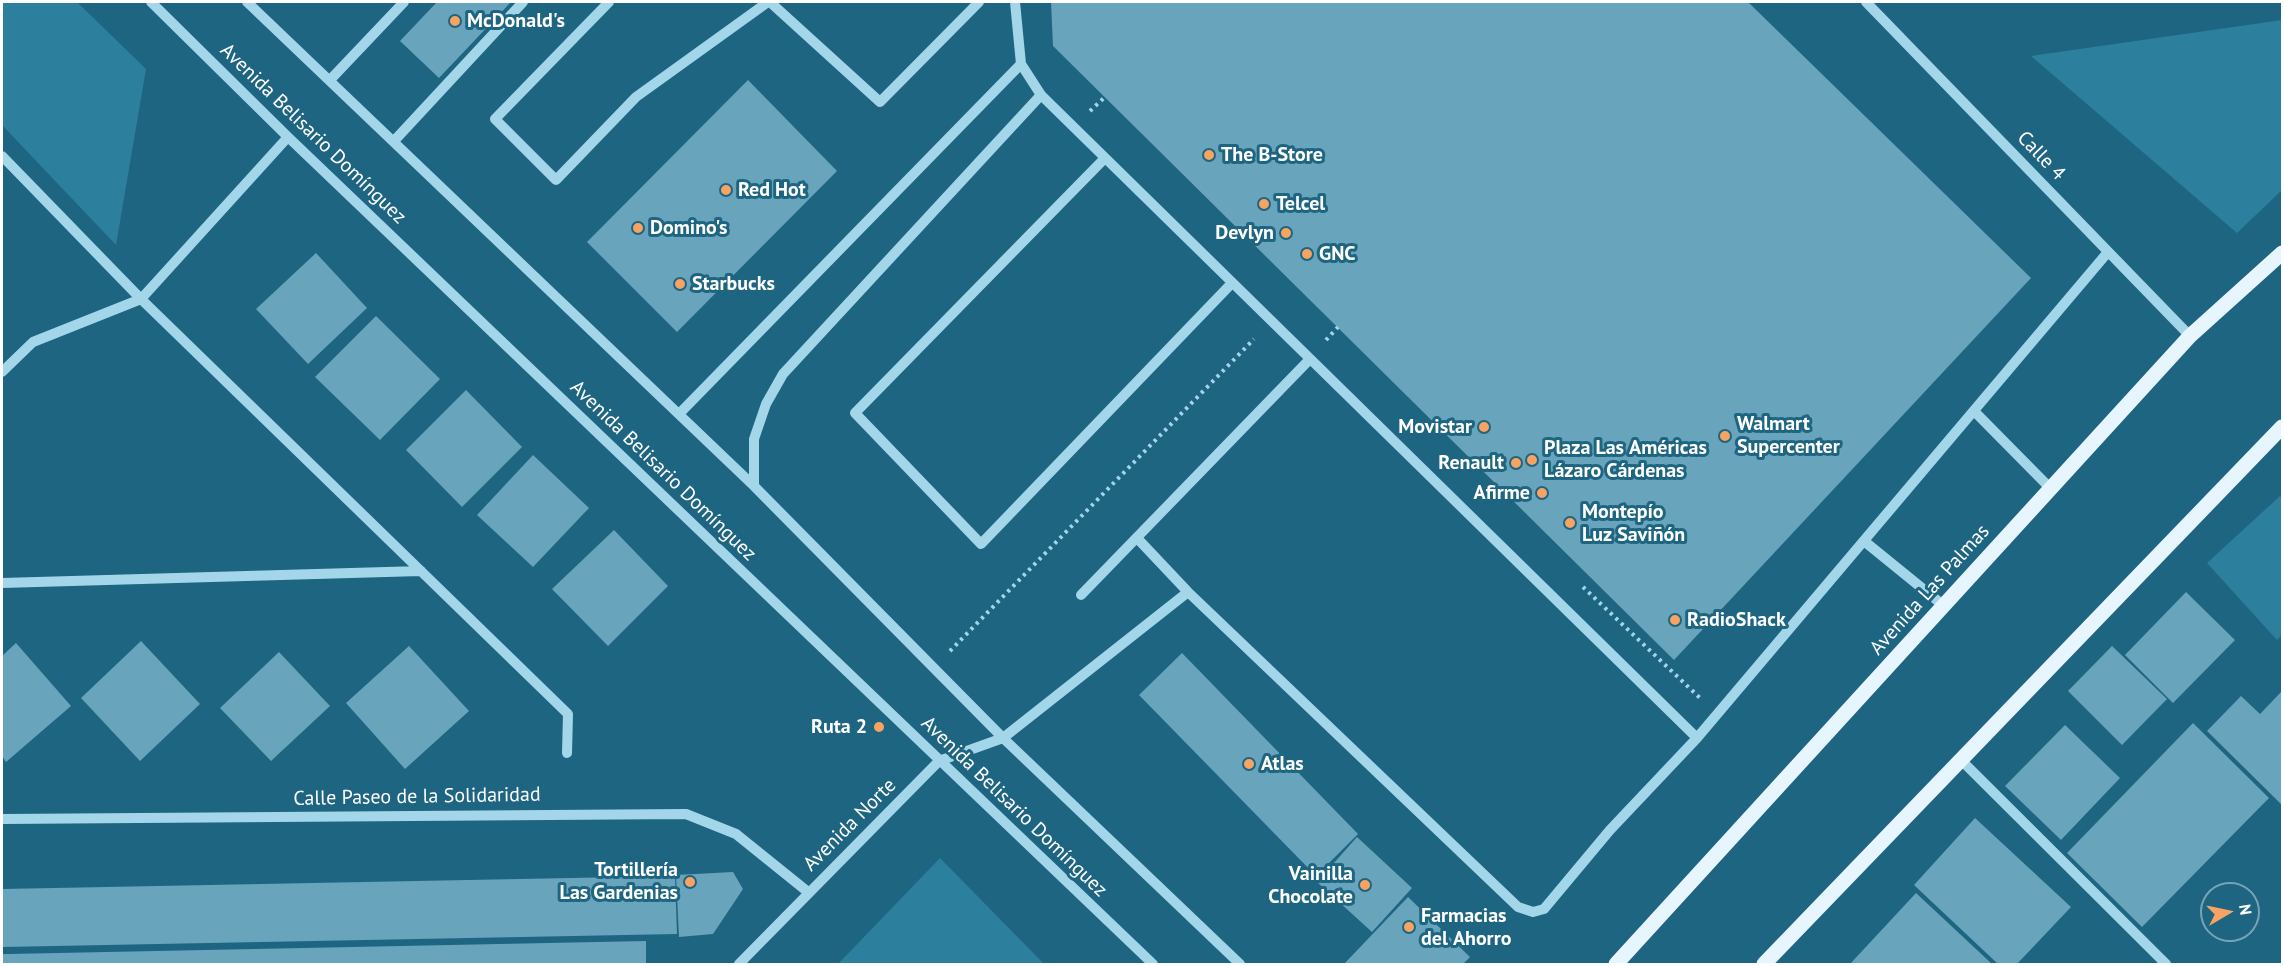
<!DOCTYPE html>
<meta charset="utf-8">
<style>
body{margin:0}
#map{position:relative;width:2284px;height:966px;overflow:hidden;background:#1e6582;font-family:"PT Sans",sans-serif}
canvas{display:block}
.frame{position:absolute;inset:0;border:3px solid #fff;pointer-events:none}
.north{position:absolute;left:2200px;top:882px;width:60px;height:60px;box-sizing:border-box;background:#1e6582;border:2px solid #78a3b4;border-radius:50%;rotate:81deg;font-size:16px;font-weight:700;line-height:24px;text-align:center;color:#fff}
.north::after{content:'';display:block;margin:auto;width:21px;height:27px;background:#f8a362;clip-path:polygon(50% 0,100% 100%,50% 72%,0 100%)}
</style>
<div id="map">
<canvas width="2284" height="966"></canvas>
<div class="frame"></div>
<div class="north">N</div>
</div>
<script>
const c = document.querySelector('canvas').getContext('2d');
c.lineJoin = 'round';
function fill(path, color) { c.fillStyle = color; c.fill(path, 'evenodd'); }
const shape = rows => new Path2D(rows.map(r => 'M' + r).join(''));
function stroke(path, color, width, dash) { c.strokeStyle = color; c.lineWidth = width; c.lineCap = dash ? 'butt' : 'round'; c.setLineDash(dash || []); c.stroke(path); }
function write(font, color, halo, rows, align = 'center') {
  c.font = font + ' "PT Sans",sans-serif'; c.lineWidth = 6; c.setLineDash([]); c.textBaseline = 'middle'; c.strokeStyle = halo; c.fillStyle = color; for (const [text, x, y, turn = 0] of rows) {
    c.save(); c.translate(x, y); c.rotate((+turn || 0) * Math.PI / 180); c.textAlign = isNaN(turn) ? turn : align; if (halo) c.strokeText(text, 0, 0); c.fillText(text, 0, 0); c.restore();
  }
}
const green = shape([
 [2,2,77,2,146,69,116,245,2,125],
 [2282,20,2282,190,2237,233,2031,56],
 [2280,496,2282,499,2282,635,2277,640,2207,563],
 [940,858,1044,964,838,964]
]);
const building = shape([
 [437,2,511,2,439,78,400,41],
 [1051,2,1748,2,2031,278,1674,660,1053,46],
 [748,80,837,171,677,332,587,242],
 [316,253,367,308,308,364,256,309],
 [376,316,440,379,380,440,315,377],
 [466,390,522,447,462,507,406,450],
 [533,455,589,508,533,567,477,515],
 [614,530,668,586,608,646,552,589],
 [2186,592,2235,640,2173,703,2125,655],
 [141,641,200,704,140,761,81,698],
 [16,643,71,706,6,762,2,756,2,656],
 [409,646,469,711,405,769,346,703],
 [2112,646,2167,699,2122,745,2068,691],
 [279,652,330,706,271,761,220,708],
 [1182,653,1358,834,1316,876,1139,695],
 [2282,691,2282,805,2207,731,2241,696,2260,714],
 [2193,723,2269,798,2142,927,2067,853],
 [2065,725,2120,778,2061,840,2005,786],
 [1975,818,2071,907,2017,964,1998,964,1914,885],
 [1357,837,1412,888,1372,932,1317,882],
 [733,872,743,889,713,934,679,937,676,875],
 [675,876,677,934,2,947,2,889],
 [1916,893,1992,964,1850,964],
 [1408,897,1470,957,1463,964,1344,964],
 [646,941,646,964,2,964,2,954,9,954]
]);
const path = shape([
 [1090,111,1105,97],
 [1326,340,1338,327],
 [1583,587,1700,698],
 [950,651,1254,339]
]);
const minor = shape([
 [151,2,288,137,1153,964],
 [247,2,754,486,1003,738,1240,964],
 [609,2,495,119,556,180,636,97,768,2],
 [770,2,880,102,979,2],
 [1015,2,1021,64,1041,95,1697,738],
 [1866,2,2190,336],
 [330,80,404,2],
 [394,141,523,2],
 [2,156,141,299,568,714,567,753],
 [1105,158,855,413,981,544,1232,283],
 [2,372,33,342,141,299,288,137],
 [1974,411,2051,489],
 [679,414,1021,64],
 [754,486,754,439,766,404,783,374,1041,95],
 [1137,538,1188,592,1518,907,1533,912,1544,909,1610,830,1697,738,2108,252],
 [1864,541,1944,606],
 [2,583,421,571],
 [1081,595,1310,359],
 [1961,760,2166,964],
 [2,819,686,814,736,834,808,892],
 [739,964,939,761,1003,738,1188,592]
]);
const major = shape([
 [1616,964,2190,336,2282,253],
 [1764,964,2282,427]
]);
const markers = [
 [455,21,6,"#f8a362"],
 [1209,155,6,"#f8a362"],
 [726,190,6,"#f8a362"],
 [1264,204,6,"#f8a362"],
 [638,228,6,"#f8a362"],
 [1286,233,6,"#f8a362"],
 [1307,254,6,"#f8a362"],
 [680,284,6,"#f8a362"],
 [1484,427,6,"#f8a362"],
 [1725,436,6,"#f8a362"],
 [1532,460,6,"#f8a362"],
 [1516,463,6,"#f8a362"],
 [1542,493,6,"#f8a362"],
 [1570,523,6,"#f8a362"],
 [1675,620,6,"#f8a362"],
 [879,727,6,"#f8a362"],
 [1249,764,6,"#f8a362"],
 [690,882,6,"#f8a362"],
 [1365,885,6,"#f8a362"],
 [1409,927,6,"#f8a362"]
];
const poiNames = [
 ["McDonald's",467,21],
 ["The B-Store",1221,155],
 ["Red Hot",738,190],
 ["Telcel",1276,204],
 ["Domino's",650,228],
 ["Devlyn",1274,233,"right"],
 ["GNC",1319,254],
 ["Starbucks",692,284],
 ["Walmart",1737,424],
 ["Supercenter",1737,447],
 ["Movistar",1472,427,"right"],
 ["Plaza Las Américas",1544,448],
 ["Lázaro Cárdenas",1544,471],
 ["Renault",1504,463,"right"],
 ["Afirme",1530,493,"right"],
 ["Montepío",1582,512],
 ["Luz Saviñón",1582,535],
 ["RadioShack",1687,620],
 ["Ruta 2",867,727,"right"],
 ["Atlas",1261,764],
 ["Tortillería",678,870,"right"],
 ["Las Gardenias",678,893,"right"],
 ["Vainilla",1353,874,"right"],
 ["Chocolate",1353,897,"right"],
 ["Farmacias",1421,916],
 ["del Ahorro",1421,939]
];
const streetNames = [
 ["Avenida Belisario Domínguez",313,134,44],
 ["Calle 4",2041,156,46],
 ["Avenida Belisario Domínguez",663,471,44],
 ["Avenida Las Palmas",1930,590,-48],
 ["Calle Paseo de la Solidaridad",417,797,-1],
 ["Avenida Belisario Domínguez",1014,807,44],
 ["Avenida Norte",850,825,-45]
];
fill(green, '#2d7f9e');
fill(building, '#68a4bb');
stroke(path, '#a3d6e9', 4, [3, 4.5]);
stroke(minor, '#a3d6e9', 10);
stroke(major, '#e7f6fe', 15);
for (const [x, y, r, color] of markers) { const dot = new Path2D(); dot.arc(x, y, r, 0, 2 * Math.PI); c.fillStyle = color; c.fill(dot); stroke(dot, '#1e6582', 2); }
write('bold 20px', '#fff', '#1e6582', poiNames, 'left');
write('20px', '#fff', '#1e6582', streetNames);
</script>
